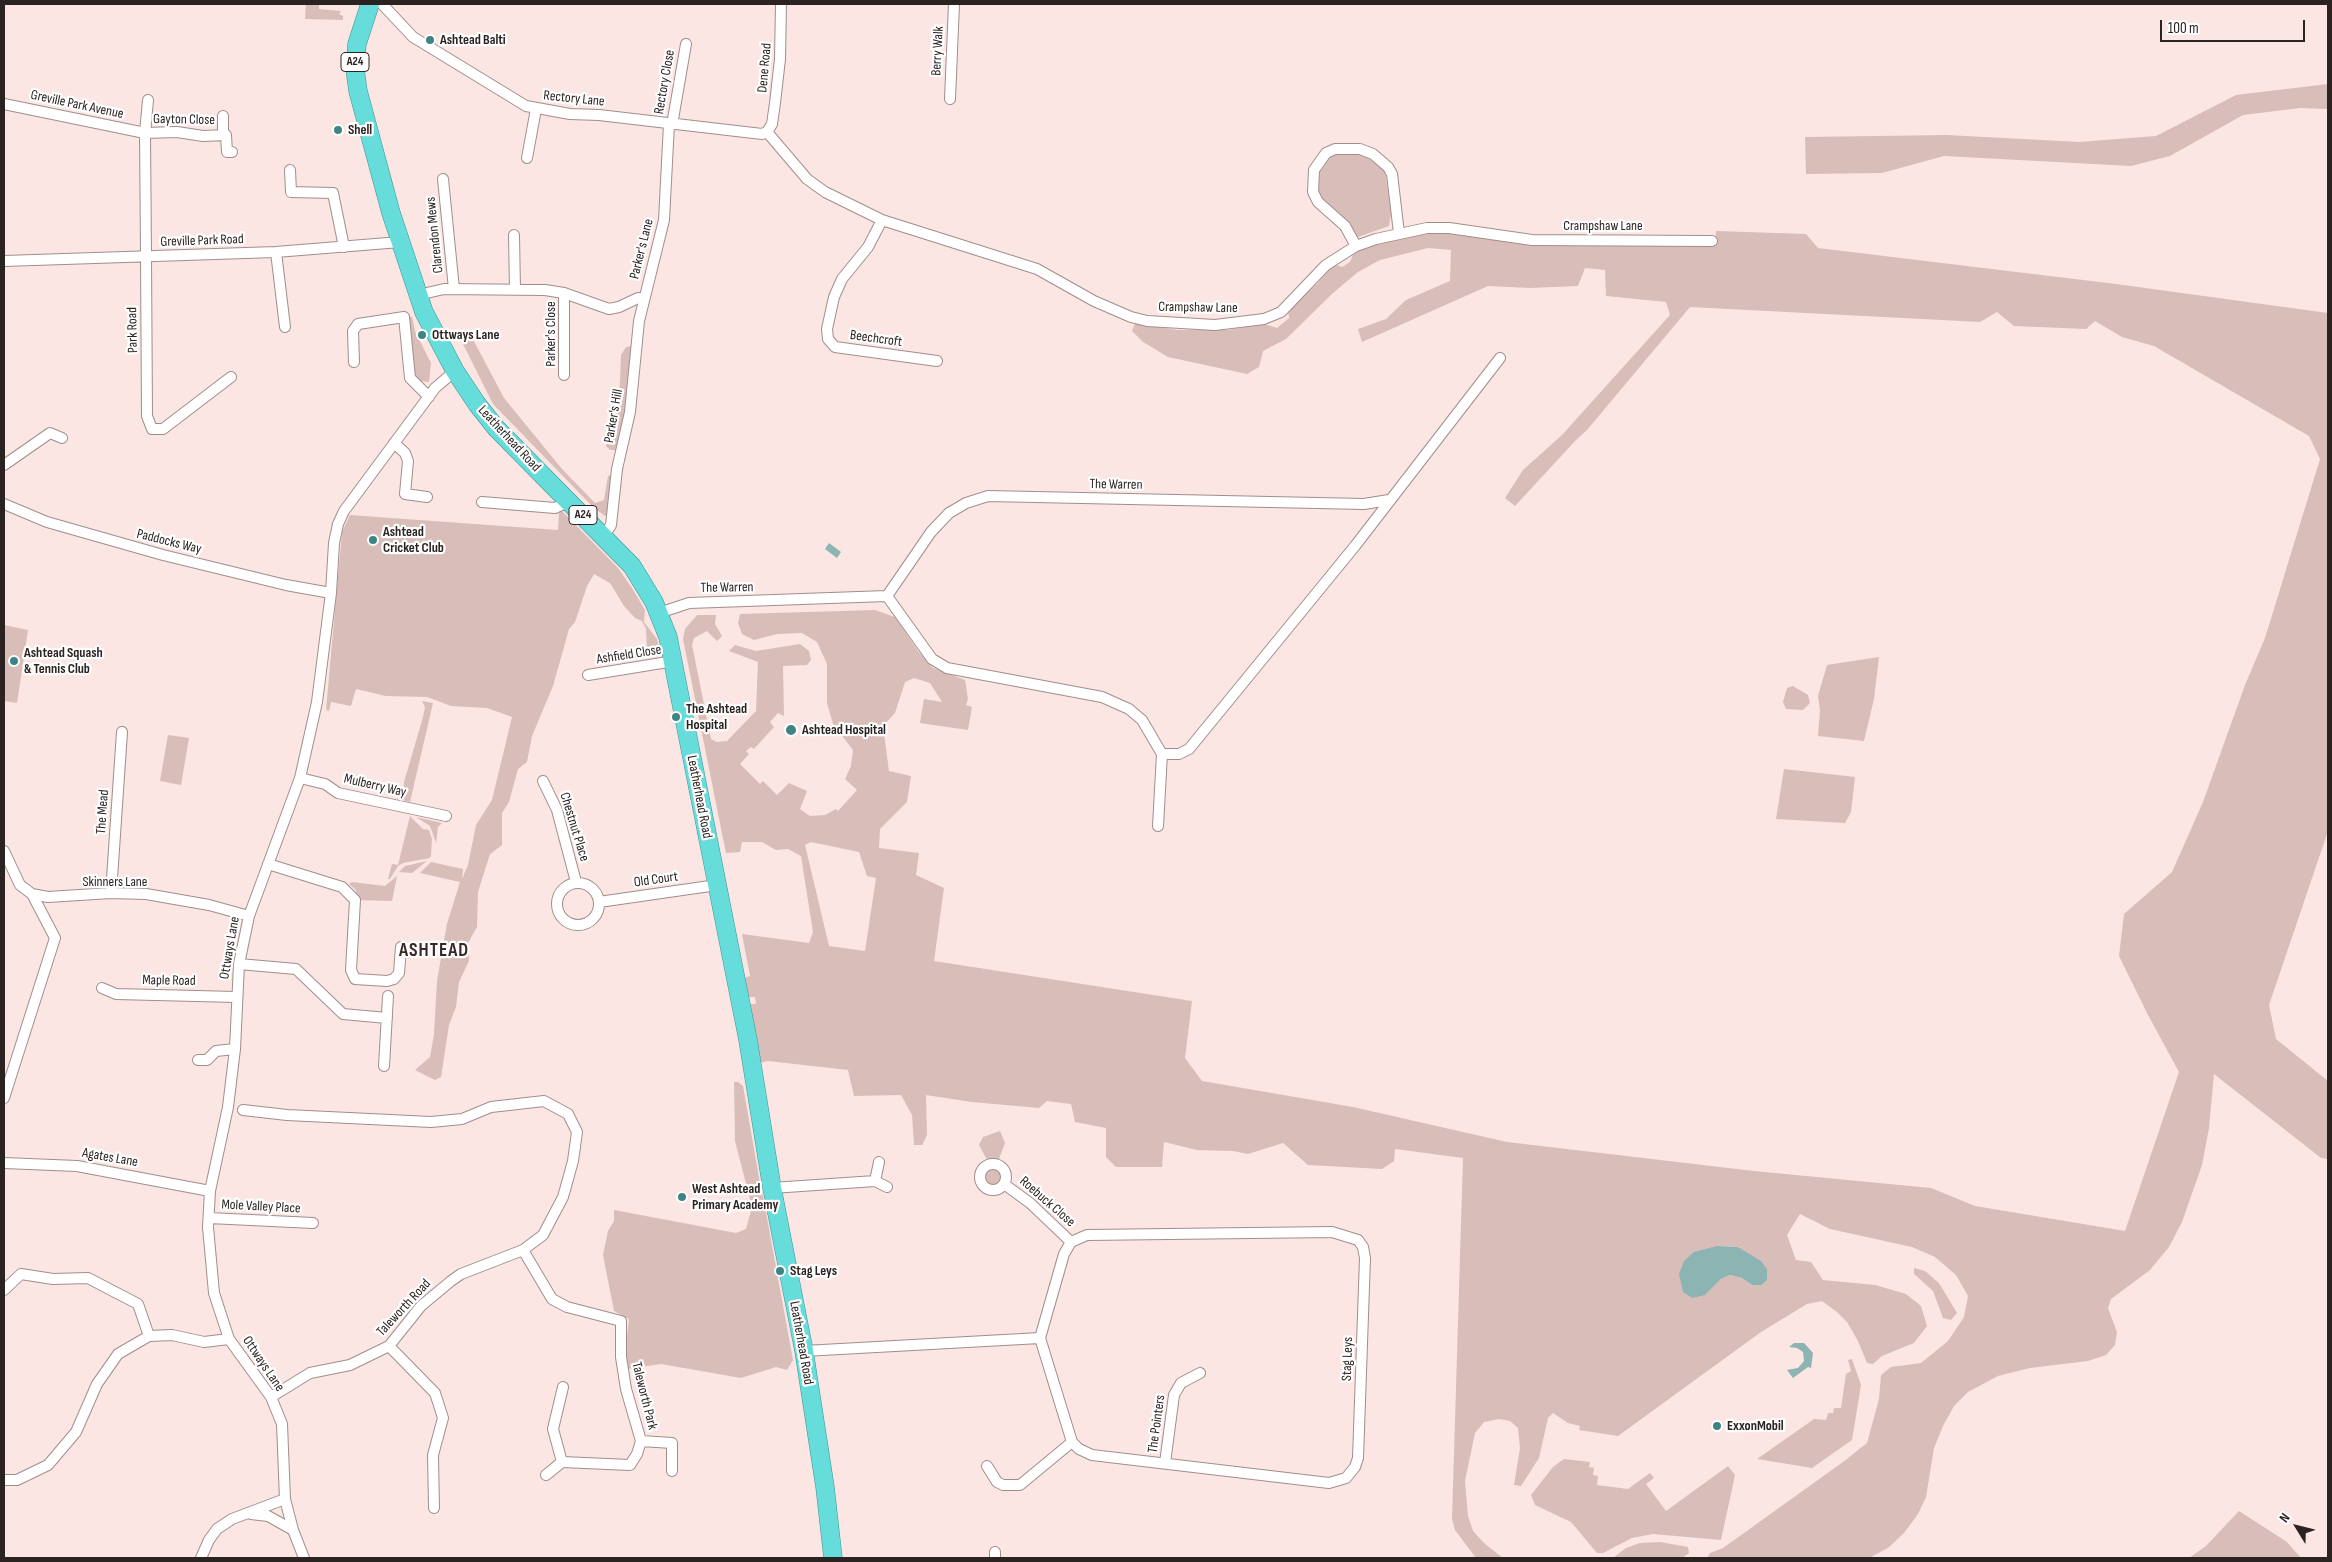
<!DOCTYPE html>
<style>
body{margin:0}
#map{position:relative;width:2332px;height:1562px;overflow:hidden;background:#fbe6e3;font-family:"Sofia Sans Condensed",sans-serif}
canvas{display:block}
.frame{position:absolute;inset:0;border:5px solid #2b2322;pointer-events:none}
.north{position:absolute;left:2272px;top:1502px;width:50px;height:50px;-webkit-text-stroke:4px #fff;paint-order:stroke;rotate:306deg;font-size:14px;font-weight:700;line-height:20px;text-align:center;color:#2b2322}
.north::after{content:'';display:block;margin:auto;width:18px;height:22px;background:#2b2322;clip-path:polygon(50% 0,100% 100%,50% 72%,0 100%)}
.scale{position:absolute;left:2160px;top:20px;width:145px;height:22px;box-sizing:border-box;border:2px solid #2b2322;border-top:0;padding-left:6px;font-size:15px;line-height:18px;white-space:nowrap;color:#2b2322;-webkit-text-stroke:4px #fff;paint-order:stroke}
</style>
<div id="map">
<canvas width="2332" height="1562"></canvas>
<div class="frame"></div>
<div class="north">N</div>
<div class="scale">100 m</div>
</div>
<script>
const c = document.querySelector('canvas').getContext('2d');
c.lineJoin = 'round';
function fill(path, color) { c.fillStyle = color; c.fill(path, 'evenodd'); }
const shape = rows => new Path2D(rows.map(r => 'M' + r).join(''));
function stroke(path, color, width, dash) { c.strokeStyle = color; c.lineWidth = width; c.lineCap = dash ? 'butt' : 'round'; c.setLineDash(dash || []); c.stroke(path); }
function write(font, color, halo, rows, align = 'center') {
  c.font = font + ' "Sofia Sans Condensed",sans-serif'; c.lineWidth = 4.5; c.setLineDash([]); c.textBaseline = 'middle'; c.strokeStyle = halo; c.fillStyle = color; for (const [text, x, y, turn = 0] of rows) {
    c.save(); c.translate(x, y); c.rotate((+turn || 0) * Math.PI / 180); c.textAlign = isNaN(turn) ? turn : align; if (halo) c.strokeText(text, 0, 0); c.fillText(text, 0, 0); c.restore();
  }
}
const green = shape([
 [306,4,319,4,319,9,341,11,339,14,343,16,343,20,305,19],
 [2328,84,2328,109,2300,108,2243,115,2170,156,2131,166,1944,156,1882,173,1806,174,1805,137,1947,135,2079,142,2156,136,2236,95],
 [1357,150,1385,170,1391,213,1389,226,1358,237,1318,194,1317,176,1333,153],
 [1716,231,1806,234,1818,248,2116,284,2328,313,2328,831,2269,1005,2276,1039,2328,1081,2328,1159,2321,1158,2214,1074,2209,1128,2202,1165,2182,1222,2169,1247,2150,1270,2111,1299,2108,1308,2117,1332,2115,1345,2106,1355,2088,1361,2030,1368,1998,1376,1968,1392,1954,1406,1943,1426,1934,1448,1926,1497,1918,1514,1904,1533,1888,1548,1869,1558,1707,1558,1710,1553,1723,1548,1843,1462,1867,1443,1879,1399,1881,1375,1891,1367,1921,1363,1948,1341,1964,1317,1968,1296,1956,1275,1935,1257,1912,1247,1830,1229,1800,1214,1787,1235,1796,1260,1811,1262,1823,1280,1875,1285,1906,1294,1921,1306,1927,1326,1914,1343,1882,1356,1873,1364,1867,1363,1858,1341,1847,1322,1837,1312,1822,1301,1807,1304,1761,1332,1618,1436,1579,1430,1580,1426,1568,1423,1553,1413,1548,1418,1539,1458,1521,1486,1514,1485,1520,1448,1518,1428,1510,1421,1499,1419,1484,1422,1475,1433,1465,1481,1468,1516,1473,1531,1485,1544,1503,1558,1476,1558,1455,1530,1452,1519,1463,1158,1395,1149,1394,1161,1382,1169,1308,1165,1283,1143,1248,1154,1233,1151,1197,1150,1164,1142,1162,1167,1116,1167,1106,1157,1106,1128,1075,1122,1071,1104,1047,1101,1039,1108,972,1102,926,1095,927,1135,922,1145,914,1145,912,1115,901,1095,854,1096,848,1070,768,1061,759,1063,749,1004,756,1004,755,997,745,997,742,979,750,976,742,934,809,943,813,932,801,856,788,849,776,850,762,842,742,842,740,852,726,853,683,639,685,629,697,615,716,615,715,624,722,636,717,641,707,631,694,638,692,645,711,739,717,742,727,741,756,711,758,662,729,651,735,645,756,651,800,644,809,651,811,660,807,665,783,666,784,716,778,713,770,722,774,727,754,749,751,747,746,751,749,754,740,764,760,784,763,781,777,795,789,783,807,791,800,809,810,816,825,815,836,809,838,811,857,790,845,779,851,766,853,750,833,724,827,703,827,664,817,642,802,633,777,634,754,640,742,634,738,623,740,614,875,610,895,617,918,651,933,668,965,680,968,699,966,705,972,707,968,730,920,723,924,699,942,702,930,683,914,678,905,682,895,713,883,726,889,771,911,776,907,802,880,829,879,848,919,853,916,875,944,888,934,961,1192,1001,1185,1058,1202,1081,1353,1107,1507,1142,1754,1171,1931,1188,1975,1206,2125,1231,2179,1072,2148,1015,2119,956,2124,914,2172,872,2203,802,2245,685,2265,638,2320,459,2309,436,2154,346,2122,337,2095,321,2086,329,2014,326,1997,312,1980,322,1690,307,1587,430,1576,440,1515,506,1505,498,1523,470,1562,435,1670,315,1666,302,1606,296,1605,270,1585,268,1578,286,1530,288,1488,286,1362,342,1358,329,1386,319,1406,300,1450,281,1451,250,1428,248,1380,260,1358,272,1333,293,1286,339,1263,351,1259,367,1247,374,1168,357,1143,342,1132,331,1135,323,1177,330,1228,330,1264,324,1277,328,1289,318,1288,311,1318,283,1334,264,1342,267,1350,262,1354,252,1402,236,1439,232,1715,244],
 [811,842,859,852,867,876,876,878,865,951,829,946,805,845],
 [1717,1246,1739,1247,1752,1285,1742,1278,1730,1275,1721,1279,1705,1295],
 [408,316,412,317,415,331,431,363,429,382,420,381,413,376],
 [468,330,504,398,562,469,595,503,604,500,608,476,613,475,609,514,605,516,593,507,493,404,458,334],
 [633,346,628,401,617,450,610,450,606,446,609,429,619,405,621,355,626,347],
 [562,511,618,568,632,588,645,610,644,622,657,639,660,652,653,657,647,649,646,629,642,621,635,618,624,606,610,583,594,574,587,586,575,622,569,629,553,686,532,736,527,762,518,769,509,802,502,813,502,845,490,854,478,892,477,927,468,943,469,961,459,982,456,1007,449,1025,441,1077,435,1080,415,1070,430,1057,434,1034,437,981,447,924,460,882,420,873,431,862,463,869,462,879,468,865,476,825,492,800,512,717,487,708,451,706,427,697,386,696,356,689,351,706,331,702,329,711,326,710,342,532,350,515,558,530,559,513],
 [4,625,28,630,17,703,4,701],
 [1879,657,1874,699,1864,741,1818,736,1820,710,1818,696,1827,665],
 [1793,686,1808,695,1810,703,1803,710,1786,709,1783,702,1787,688],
 [422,701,433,703,410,802,403,800,404,782,423,717,425,707],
 [168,735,189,738,181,785,160,781],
 [1784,769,1855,777,1851,812,1845,823,1776,819],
 [410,816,423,829,429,830,432,839,431,855,430,858,403,863,398,866,390,879,388,879,392,864,398,865],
 [416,817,442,823,438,827,436,843,430,826],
 [427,861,412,873,399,872,405,866],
 [397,876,392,901,357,900,356,890,349,884,352,882,385,886],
 [734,1082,738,1082,743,1086,760,1183,758,1188,763,1196,793,1360,787,1370,776,1367,741,1378,661,1364,627,1369,625,1355,629,1319,614,1311,603,1255,608,1231,614,1221,614,1210,736,1233,746,1229,752,1207,735,1141],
 [1000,1131,1005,1143,999,1159,993,1161,986,1158,979,1145,983,1137],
 '985 1177a8 8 0 1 1 16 0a8 8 0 1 1-16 0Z',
 [1914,1268,1925,1271,1939,1283,1957,1313,1951,1320,1943,1318,1933,1291,1914,1274],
 [1852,1359,1861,1385,1852,1440,1812,1468,1757,1459,1814,1419,1826,1420,1828,1413,1833,1413,1834,1408,1841,1408,1846,1374,1851,1371,1848,1360],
 [1564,1459,1590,1462,1589,1467,1594,1468,1593,1475,1598,1476,1597,1485,1628,1489,1650,1473,1654,1478,1646,1484,1666,1511,1728,1466,1735,1475,1721,1540,1653,1534,1632,1538,1603,1553,1597,1553,1571,1522,1535,1505,1531,1495,1553,1467],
 [2239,1511,2287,1542,2301,1558,2189,1558,2206,1546],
 [1660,1542,1688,1547,1689,1553,1682,1558,1613,1558,1626,1548,1640,1543]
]);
const water = shape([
 [829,543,841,552,837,558,825,549],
 [1717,1246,1738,1247,1761,1261,1767,1269,1767,1280,1761,1285,1752,1285,1742,1278,1730,1275,1721,1279,1705,1295,1692,1298,1683,1292,1679,1274,1684,1261,1694,1252],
 [1794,1343,1804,1343,1813,1353,1811,1368,1808,1367,1793,1378,1787,1370,1798,1368,1804,1361,1803,1352,1797,1348,1789,1347]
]);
const minor = shape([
 [382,4,413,37,526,106,570,114,599,115,762,134,767,132],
 [950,99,954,4],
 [148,100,145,133,146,256,147,416,152,429,163,429,231,377],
 [4,104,145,133,177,132,203,136,226,135,227,152,232,152],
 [223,116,223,135],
 [672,125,686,44],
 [767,132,807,179,825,192,882,220,1037,269,1094,301,1131,317,1147,321,1215,325,1264,319,1281,312,1326,265,1356,246,1376,239,1427,228,1449,228,1532,240,1712,241],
 [767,132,772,124,775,103,780,59,781,4],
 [527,158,536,109],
 [290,170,291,192,333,193,344,247],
 [443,179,454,289],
 [882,220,868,247,842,279,834,297,827,329,828,339,835,347,937,361],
 [514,235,515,290],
 [1356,246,1345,226,1318,202,1313,192,1314,170,1326,153,1335,149,1360,149,1373,154,1388,167,1392,174,1399,233],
 [276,252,285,327],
 [4,261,276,252,400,242],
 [418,295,444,289,545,290,564,293,609,309,619,307,638,298,644,298],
 [354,362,353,331,358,324,404,317,410,378,429,397],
 [564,375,564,293],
 [394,443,405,453,408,461,405,494,427,497],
 [4,465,50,433,62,438],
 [482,502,555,508,570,501],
 [4,504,47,522,163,555,286,585,331,593],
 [604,536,611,525,617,469,630,412,639,321,664,220,669,124],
 [887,596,932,659,947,668,1102,697,1129,709,1142,720,1162,754,1158,826],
 [659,613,689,603,887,596,931,532,949,513,966,503,988,496,1364,504,1389,500],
 [588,675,674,661],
 [1162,754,1179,754,1189,749,1355,546,1500,358],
 [300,778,325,784,338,793,446,816],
 [543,781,557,810,576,882],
 [4,851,20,885,32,894,48,897,111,893,146,894,209,905,249,916],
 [268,864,342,887,355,900,351,970,355,979,387,981,394,979,399,973,401,947],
 '557 904a21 21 0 1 1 42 0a21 21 0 1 1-42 0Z',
 [111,893,122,732],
 [599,902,717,885],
 [239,964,296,969,343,1014,387,1018],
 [102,988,116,994,236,997],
 [198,1060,207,1060,216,1051,235,1049],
 [384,1066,388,996],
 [4,1098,55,938,32,894],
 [243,1110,287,1115,431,1122,462,1119,491,1107,544,1101,568,1114,577,1132,573,1161,563,1197,543,1235,523,1250,461,1274,451,1281,421,1306,389,1346,350,1365,310,1373,271,1397],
 [879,1162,875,1181,887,1187],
 [4,1163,77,1166,210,1191],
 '980 1177a13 13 0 1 1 26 0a13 13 0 1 1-26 0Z',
 [1004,1184,1030,1203,1071,1242],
 [772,1188,875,1181],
 [209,1218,313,1223],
 [1332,1232,1358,1240,1363,1247,1365,1258,1358,1458,1355,1467,1346,1478,1329,1483,1092,1455,1079,1449,1072,1442,1040,1338,1064,1254,1071,1242,1087,1235,1332,1232],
 [523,1250,552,1299,567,1307,621,1321,621,1357,626,1389,641,1441,637,1454,630,1465,562,1462,553,1429,563,1387],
 [4,1290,21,1274,53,1279,88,1278,138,1304,149,1336],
 [389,1346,435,1393,443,1418,433,1455,434,1508],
 [804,1351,1040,1338],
 [641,1441,672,1443,672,1471],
 [1165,1463,1174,1395,1181,1383,1200,1373],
 [987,1466,997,1482,1003,1485,1020,1485,1072,1442],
 [546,1475,562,1462],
 [4,1480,17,1480,48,1465,76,1432,97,1384,118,1354,149,1336,172,1335,204,1342,229,1339],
 [251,1514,268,1516,293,1530],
 [995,1552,995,1558],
 [201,1558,209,1540,217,1529,232,1519,285,1499],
 [304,1558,293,1530,285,1499,282,1424,271,1397,229,1339,214,1293,208,1227,210,1191,228,1107,235,1049,239,964,249,916,300,778,317,702,331,593,334,543,338,524,344,511,435,388,455,371]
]);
const trunk = shape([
 [370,4,357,44,355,69,358,91,391,213,424,312,455,371,477,404,496,428,632,566,654,602,668,637,748,1040,772,1188,804,1351,825,1487,833,1558]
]);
const markers = [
 [430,40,5,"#3d8584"],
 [338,130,5,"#3d8584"],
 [422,335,5,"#3d8584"],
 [373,540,5,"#3d8584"],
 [14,661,5,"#3d8584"],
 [676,717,5,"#3d8584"],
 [791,730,6,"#3d8584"],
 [682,1197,5,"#3d8584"],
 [780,1271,5,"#3d8584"],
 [1717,1426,5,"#3d8584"]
];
const shields = [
 [355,62,28],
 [583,515,28]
];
const shieldNames = [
 ["A24",355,62],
 ["A24",583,515]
];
const poiNames = [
 ["Ashtead Balti",440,40],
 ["Shell",348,130],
 ["Ottways Lane",432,335],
 ["Ashtead",383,532],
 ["Cricket Club",383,548],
 ["Ashtead Squash",24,653],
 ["& Tennis Club",24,669],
 ["The Ashtead",686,709],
 ["Hospital",686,725],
 ["Ashtead Hospital",802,730],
 ["West Ashtead",692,1189],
 ["Primary Academy",692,1205],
 ["Stag Leys",790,1271],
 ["ExxonMobil",1727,1426]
];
const streetNames = [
 ["Berry Walk",938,51,-87],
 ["Dene Road",765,68,-85],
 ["Rectory Close",665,82,-80],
 ["Rectory Lane",574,99,6],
 ["Greville Park Avenue",77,105,12],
 ["Gayton Close",184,120,1],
 ["Crampshaw Lane",1603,226],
 ["Clarendon Mews",435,235,-96],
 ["Greville Park Road",202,241,-2],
 ["Parker's Lane",642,249,-76],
 ["Crampshaw Lane",1198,308,1],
 ["Park Road",133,330,-91],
 ["Parker's Close",551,334,-90],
 ["Beechcroft",876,339,8],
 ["Parker's Hill",614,416,-80],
 ["Leatherhead Road",509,439,47],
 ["The Warren",1116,485,1],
 ["Paddocks Way",169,542,14],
 ["The Warren",727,588,-1],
 ["Ashfield Close",629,655,-9],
 ["Mulberry Way",375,786,13],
 ["Leatherhead Road",699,797,79],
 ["The Mead",103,812,-86],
 ["Chestnut Place",574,827,73],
 ["Old Court",656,880,-8],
 ["Skinners Lane",115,882],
 ["Ottways Lane",230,948,-80],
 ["Maple Road",169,981,1],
 ["Agates Lane",110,1158,10],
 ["Roebuck Close",1047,1202,41],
 ["Mole Valley Place",261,1207,3],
 ["Taleworth Road",404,1308,-47],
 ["Leatherhead Road",801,1343,80],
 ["Stag Leys",1348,1359,-88],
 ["Ottways Lane",263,1364,56],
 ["Taleworth Park",644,1396,76],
 ["The Pointers",1157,1424,-82]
];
const districtNames = [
 ["ASHTEAD",434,951]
];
fill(green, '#d9bdb9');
fill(water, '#8bb4b3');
stroke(minor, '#a18e8b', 12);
stroke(trunk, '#389594', 19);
stroke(minor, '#fff', 10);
stroke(trunk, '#66dcdb', 18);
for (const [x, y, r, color] of markers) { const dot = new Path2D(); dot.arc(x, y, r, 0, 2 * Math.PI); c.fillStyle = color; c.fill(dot); stroke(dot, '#fff', 2); }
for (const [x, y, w] of shields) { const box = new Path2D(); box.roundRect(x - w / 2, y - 9.5, w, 19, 4); c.fillStyle = '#fff'; c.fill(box); stroke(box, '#2b2322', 1); }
write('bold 12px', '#2b2322', null, shieldNames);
write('bold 14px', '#2b2322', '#fff', poiNames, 'left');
write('14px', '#2b2322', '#fff', streetNames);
c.letterSpacing = '1px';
write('bold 19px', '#382826', '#fff', districtNames);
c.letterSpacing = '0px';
</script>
